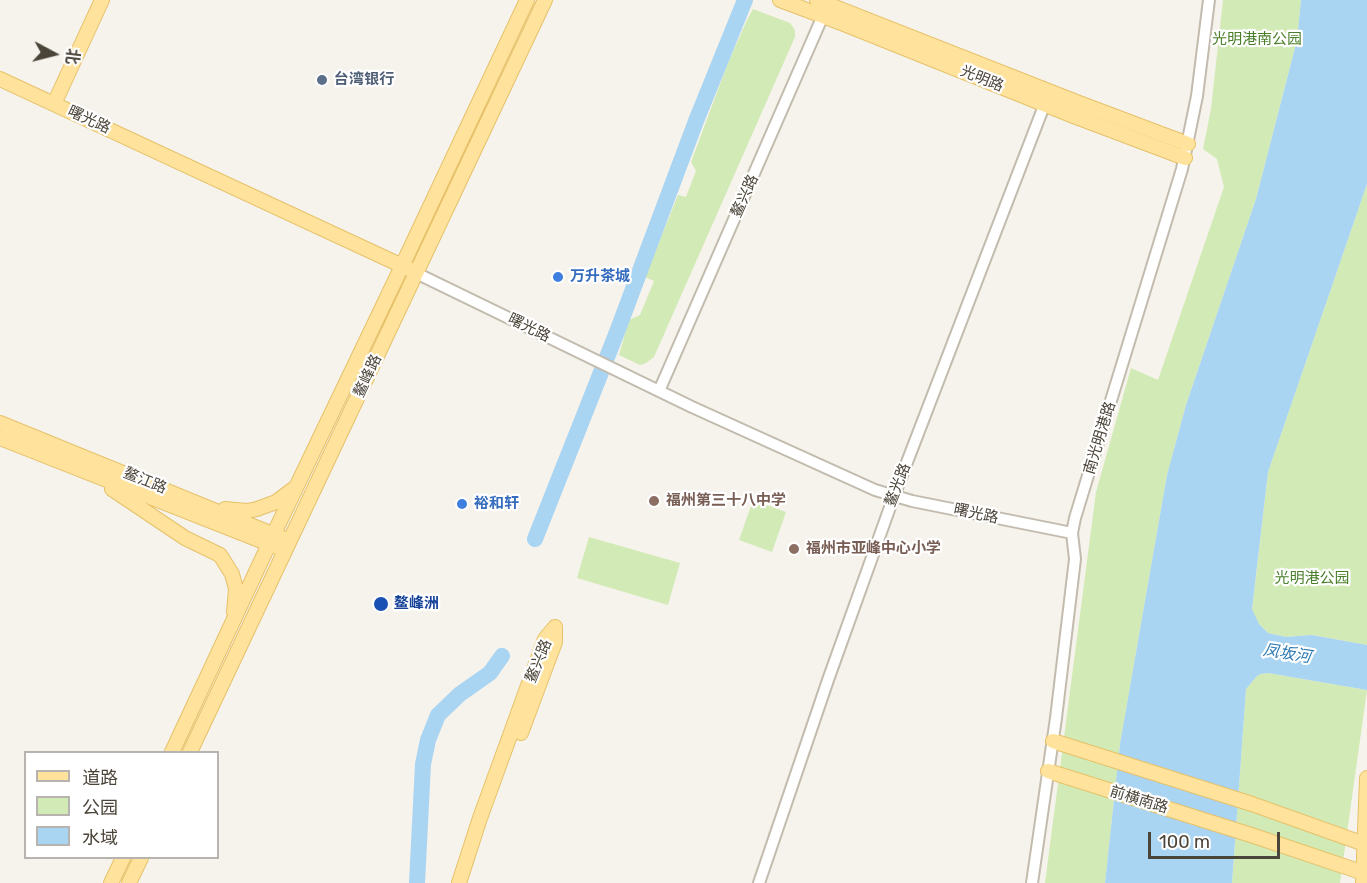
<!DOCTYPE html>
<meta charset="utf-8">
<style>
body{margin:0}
#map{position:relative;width:1367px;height:883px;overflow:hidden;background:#f6f3ec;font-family:Rubik,"Noto Sans SC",sans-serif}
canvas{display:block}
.legend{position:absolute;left:24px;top:751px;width:195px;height:108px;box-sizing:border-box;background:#fff;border:2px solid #b7b4b0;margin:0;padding:8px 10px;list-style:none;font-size:18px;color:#4b4439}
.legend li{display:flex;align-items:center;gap:12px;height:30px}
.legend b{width:30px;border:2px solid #b7b4b0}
.north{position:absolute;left:24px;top:24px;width:60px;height:60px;-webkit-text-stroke:4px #fff;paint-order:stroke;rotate:97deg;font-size:16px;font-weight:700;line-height:24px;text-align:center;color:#4b4439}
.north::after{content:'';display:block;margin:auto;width:21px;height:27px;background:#4b4439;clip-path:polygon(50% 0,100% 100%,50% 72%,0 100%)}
.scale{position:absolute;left:1148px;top:832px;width:132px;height:27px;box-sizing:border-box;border:3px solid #4b4439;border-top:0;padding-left:8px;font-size:18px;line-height:21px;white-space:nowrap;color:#4b4439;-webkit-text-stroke:4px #fff;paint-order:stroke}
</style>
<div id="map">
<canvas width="1367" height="883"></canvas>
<ul class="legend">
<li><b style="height:8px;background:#ffe39c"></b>道路</li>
<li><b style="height:16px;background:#d2eab5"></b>公园</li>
<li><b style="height:16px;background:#a9d4f2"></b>水域</li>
</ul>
<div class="north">北</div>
<div class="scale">100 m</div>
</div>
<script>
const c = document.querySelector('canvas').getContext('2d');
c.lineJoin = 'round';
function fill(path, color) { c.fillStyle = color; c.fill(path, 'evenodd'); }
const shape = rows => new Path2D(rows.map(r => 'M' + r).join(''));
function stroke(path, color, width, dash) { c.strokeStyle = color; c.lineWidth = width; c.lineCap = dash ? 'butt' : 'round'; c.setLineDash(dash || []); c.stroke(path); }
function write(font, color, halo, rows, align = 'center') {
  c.font = font + ' Rubik,"Noto Sans SC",sans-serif'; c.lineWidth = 4.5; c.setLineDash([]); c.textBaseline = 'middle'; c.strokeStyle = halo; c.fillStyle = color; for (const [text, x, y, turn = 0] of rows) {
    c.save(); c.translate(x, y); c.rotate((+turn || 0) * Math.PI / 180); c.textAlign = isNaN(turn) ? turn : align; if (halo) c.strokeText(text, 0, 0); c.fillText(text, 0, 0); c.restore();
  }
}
const green = shape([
 [1223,0,1301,0,1297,40,1256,199,1186,405,1167,475,1120,744,1105,883,1045,883,1096,492,1131,368,1158,380,1224,187,1217,159,1203,149,1211,109],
 [753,9,790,23,795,30,795,37,654,357,646,363,640,365,619,355,629,320,640,315,654,281,645,277,678,195,686,197,696,171,691,162,728,63,747,20],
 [1367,184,1367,645,1312,635,1286,637,1268,633,1259,624,1252,610,1268,472],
 [753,500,786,512,772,552,739,540],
 [589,537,680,563,668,605,577,578],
 [1268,673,1367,690,1340,883,1232,883,1246,689,1257,676,1261,674]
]);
const water = shape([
 [1301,0,1367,0,1367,184,1268,472,1252,609,1259,624,1268,633,1286,637,1312,635,1367,645,1367,690,1268,673,1261,674,1257,676,1246,689,1232,883,1105,883,1120,744,1167,475,1186,405,1256,199,1297,40]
]);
const river = shape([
 [535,539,617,332,696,121,745,0],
 [417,883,423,764,428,740,438,715,460,694,490,673,502,656]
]);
const minor = shape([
 [416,273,692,407,875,490,912,501,1072,533],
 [659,391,825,11],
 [759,883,828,680,894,496,1047,98],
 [1032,883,1056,718,1075,559,1072,533,1075,518,1182,169,1197,96,1209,0]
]);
const major = shape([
 [780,0,844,24,1071,115,1185,158],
 [817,0,1079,103,1188,144],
 [0,79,409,269],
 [54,104,102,0],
 [0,423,282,538],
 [0,438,277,547],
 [112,489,185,538,220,555,232,574,236,589,234,612],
 [225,509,247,511,257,509,276,502,296,487],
 [521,733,555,642,555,627],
 [1053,741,1252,804,1367,845],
 [172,752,269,544,402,266,527,0],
 [190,752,545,0],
 [1048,771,1251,835,1367,874],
 [111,883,123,858],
 [129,883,141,858],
 [459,883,480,818,545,639,555,627],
 [1363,883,1367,778]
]);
const markers = [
 [322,80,6,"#5c6f8a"],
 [558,277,6,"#3f7fe0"],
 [654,501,6,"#8d6e63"],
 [462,504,6,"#3f7fe0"],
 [794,549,6,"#8d6e63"],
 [381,604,8,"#1a4fb4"]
];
const parkNames = [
 ["光明港南公园",1257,40],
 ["光明港公园",1312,579]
];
const streetNames = [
 ["光明路",982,79,22],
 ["曙光路",89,120,25],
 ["鳌兴路",745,196,-66],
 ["曙光路",529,328,26],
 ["鳌峰路",368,376,-65],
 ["南光明港路",1100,438,-73],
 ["鳌江路",145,481,22],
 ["鳌光路",898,485,-69],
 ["曙光路",976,514,12],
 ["鳌兴路",539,661,-68],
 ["前横南路",1139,800,17]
];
const serviceNames = [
 ["台湾银行",334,80]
];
const shopNames = [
 ["万升茶城",570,277],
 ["裕和轩",474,504]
];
const educationNames = [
 ["福州第三十八中学",666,501],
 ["福州市亚峰中心小学",806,549]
];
const transitNames = [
 ["鳌峰洲",394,604]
];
const waterNames = [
 ["凤坂河",1287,654,9]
];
fill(green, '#d2eab5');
fill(water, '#a9d4f2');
stroke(river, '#a9d4f2', 16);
stroke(minor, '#c2bbae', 14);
stroke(major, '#e6c16a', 16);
stroke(minor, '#fff', 10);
stroke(major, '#ffe39c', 14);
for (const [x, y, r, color] of markers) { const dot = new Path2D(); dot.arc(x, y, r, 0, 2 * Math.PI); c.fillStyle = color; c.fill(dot); stroke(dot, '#fff', 2); }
write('15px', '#4a7f2a', '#fff', parkNames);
write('15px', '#4b4439', '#fff', streetNames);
write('bold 15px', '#4e5e75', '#fff', serviceNames, 'left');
write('bold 15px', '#366cbe', '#fff', shopNames, 'left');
write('bold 15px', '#785e54', '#fff', educationNames, 'left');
write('bold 15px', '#164399', '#fff', transitNames, 'left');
write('italic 16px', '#2e7ab2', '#fff', waterNames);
</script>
